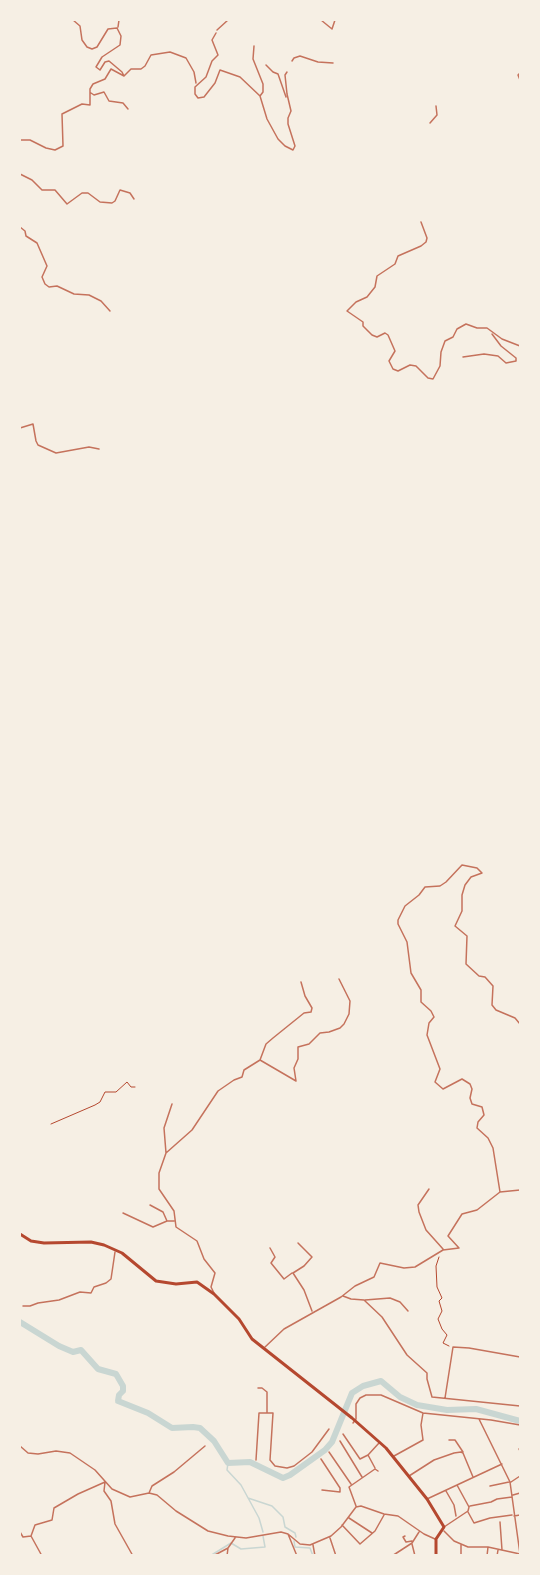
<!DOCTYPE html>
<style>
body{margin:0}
#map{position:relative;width:540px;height:1575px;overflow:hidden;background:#f6efe4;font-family:Inter,sans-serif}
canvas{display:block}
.frame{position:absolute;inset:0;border:21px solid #f6efe4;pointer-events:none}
</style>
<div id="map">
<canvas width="540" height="1575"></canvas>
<div class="frame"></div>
</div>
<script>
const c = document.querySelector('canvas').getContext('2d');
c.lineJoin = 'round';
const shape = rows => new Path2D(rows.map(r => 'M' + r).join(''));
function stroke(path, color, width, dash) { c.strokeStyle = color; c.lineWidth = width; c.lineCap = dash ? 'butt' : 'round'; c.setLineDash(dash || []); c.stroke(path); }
const stream = shape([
 [228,1463,227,1470,241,1485,259,1518,263,1532],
 [248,1498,272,1506,283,1517,285,1527,295,1533,296,1537],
 [294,1541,295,1547,310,1548,313,1556],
 [210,1556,231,1543,241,1549,265,1547,263,1536]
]);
const river = shape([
 [20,1322,59,1346,73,1352,81,1350,98,1369,116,1374,123,1386,123,1391,119,1395,118,1401,148,1413,172,1428,193,1427,200,1428,214,1441,228,1463,250,1462,283,1478,290,1475,325,1450,332,1442,352,1393,363,1386,381,1381,400,1397,417,1405,447,1410,476,1409,520,1421]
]);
const path = shape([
 [51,1124,95,1105,100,1102,105,1092,116,1092,127,1082,131,1087,135,1087],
 [439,1257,436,1266,437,1287,442,1298,439,1301,442,1311,438,1319,442,1329,447,1335,443,1343,449,1346]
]);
const minor = shape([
 [321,20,332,29,335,20],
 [118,27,119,20],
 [217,30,228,20],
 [216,33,212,40,218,55,212,61,206,77,195,87,195,94,198,98,204,97,215,83,220,70,240,77,260,96,267,119,278,139,285,146,293,150,295,146,288,124,288,118,291,111,287,94,285,75,287,72],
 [254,46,253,59,263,84,263,92,260,96],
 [292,61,294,58,300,56,318,62,333,63],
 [266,65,273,72,278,74,286,97],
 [520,73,518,75,520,80],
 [124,76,131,69,141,69,145,66,151,55,170,52,186,58,194,72,196,83],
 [91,93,94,95,104,92,109,101,123,103,128,109],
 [430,123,437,115,436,106],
 [20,140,30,140,46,148,55,150,63,146,62,114,82,104,90,105,90,89,93,84,105,79,111,69,124,76,122,72,109,61,105,62,100,70,96,67,102,57,120,45,121,36,117,28,108,29,97,47,92,49,87,47,82,40,80,26,73,20],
 [20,174,32,180,42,190,55,190,67,204,82,193,88,193,100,202,112,203,115,201,120,190,130,193,134,199],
 [421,222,427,238,426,242,421,246,398,256,395,264,377,276,375,287,367,297,356,302,347,311,363,322,363,326,372,335,377,337,385,333,388,335,395,351,389,361,393,369,398,371,410,365,416,366,428,378,433,379,440,366,441,352,445,341,453,337,457,329,466,324,477,328,487,328,502,339,520,346],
 [20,227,25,231,26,236,37,243,47,266,42,277,45,284,49,287,57,286,74,294,89,295,101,301,110,311],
 [463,357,484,354,498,356,506,363,516,361,516,358,501,346,492,334],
 [20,428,33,424,36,441,38,445,56,453,89,447,99,449],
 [260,1060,296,1081,294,1068,298,1059,298,1047,309,1044,320,1033,329,1032,340,1028,344,1024,349,1014,350,1001,339,979],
 [172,1104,164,1128,166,1153,159,1173,159,1189,174,1211,176,1227,197,1241,204,1259,215,1273,211,1287,214,1293],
 [166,1153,192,1130,218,1091,234,1080,242,1077,244,1070,260,1060,266,1044,273,1038,304,1013,311,1012,312,1008,305,996,301,982],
 [429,1189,418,1205,419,1212,426,1230,443,1249],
 [500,1192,493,1148,488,1138,477,1128,478,1122,484,1115,482,1107,472,1104,470,1098,472,1089,470,1084,462,1079,443,1089,435,1082,440,1069,427,1035,429,1023,434,1017,431,1011,421,1002,421,990,411,973,407,942,398,924,398,920,405,906,419,895,425,887,440,886,446,882,462,865,477,868,482,873,471,877,465,885,462,895,462,911,455,926,467,936,466,964,479,976,485,977,493,986,492,1005,496,1010,515,1018,520,1024],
 [150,1205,163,1212,167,1221,174,1221],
 [123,1213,153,1227,167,1221],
 [298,1243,312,1257,304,1266,293,1273,304,1290,312,1311],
 [270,1248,275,1257,271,1263,284,1279,292,1273],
 [343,1296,351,1299,364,1300,382,1317,407,1355,427,1373,427,1379,432,1397,520,1406],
 [365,1300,390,1298,400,1302,408,1311],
 [23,1306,30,1306,38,1303,59,1300,80,1292,91,1293,94,1287,106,1283,111,1279,115,1252],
 [265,1347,284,1329,341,1297,355,1286,374,1277,380,1263,404,1268,415,1267,443,1250,459,1248,448,1236,462,1214,477,1210,500,1192,520,1190],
 [258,1388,262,1388,267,1392,267,1413,273,1413,270,1460,275,1466,287,1468,294,1466,312,1452,329,1429],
 [445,1398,453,1347,469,1348,520,1357],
 [479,1419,510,1482,520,1554],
 [353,1423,356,1419,356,1404,360,1398,366,1395,381,1395,423,1413,491,1420,520,1425],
 [343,1434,360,1459,368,1455],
 [449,1440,455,1440,463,1452],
 [340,1441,362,1477],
 [20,1446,28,1453,38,1454,56,1451,70,1453,95,1470,112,1489,130,1497,149,1493,157,1495,176,1511,208,1531,228,1536,246,1538,281,1532,288,1534,300,1544,310,1545,331,1536,341,1527,356,1507,361,1506,384,1514,398,1516,424,1534,435,1539],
 [520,1448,519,1449,520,1451],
 [329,1452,351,1484],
 [394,1456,423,1440,421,1425,423,1413],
 [321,1459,340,1488,340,1492,322,1490],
 [256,1460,259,1413,266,1413],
 [520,1462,520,1464],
 [375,1468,368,1455,379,1443],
 [409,1476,434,1460,454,1453,461,1452,463,1453,473,1477],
 [511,1482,520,1476],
 [490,1486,509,1482],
 [446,1491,454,1505,456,1516],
 [149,1493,152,1486,174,1472,205,1446],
 [513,1495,520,1493],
 [427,1499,502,1464],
 [356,1506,349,1487,375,1469,378,1471],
 [470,1506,491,1502,497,1499,512,1497],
 [468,1512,474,1523,490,1518,512,1515],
 [514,1516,520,1515],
 [349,1518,372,1533],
 [500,1522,502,1550],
 [342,1525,360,1544,375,1531,384,1515],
 [444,1527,468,1511,469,1507,457,1485],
 [444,1531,454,1541,468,1547,488,1547,520,1554],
 [20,1532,23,1537,31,1536,42,1556],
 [288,1534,297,1556],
 [31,1536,35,1525,52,1520,54,1508,78,1494,105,1482,104,1491,111,1501,115,1524,133,1556],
 [405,1536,403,1537,406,1542,412,1541],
 [330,1538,336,1556],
 [412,1544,415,1556],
 [313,1545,315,1556],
 [213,1556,228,1548,235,1538],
 [227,1556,228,1548],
 [392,1556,412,1543,419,1532],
 [461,1556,461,1545],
 [487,1556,488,1547],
 [497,1556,498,1550]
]);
const primary = shape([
 [20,1234,31,1241,44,1243,91,1242,104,1245,122,1253,156,1281,176,1284,197,1282,214,1294,239,1319,252,1339,352,1418,386,1448,427,1499,444,1527,436,1539,436,1556]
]);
stroke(stream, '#c9d6d2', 1.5);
stroke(river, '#c9d6d2', 6);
stroke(path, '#b5482f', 1);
stroke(minor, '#c5725c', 1.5);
stroke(primary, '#b5482f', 3);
</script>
